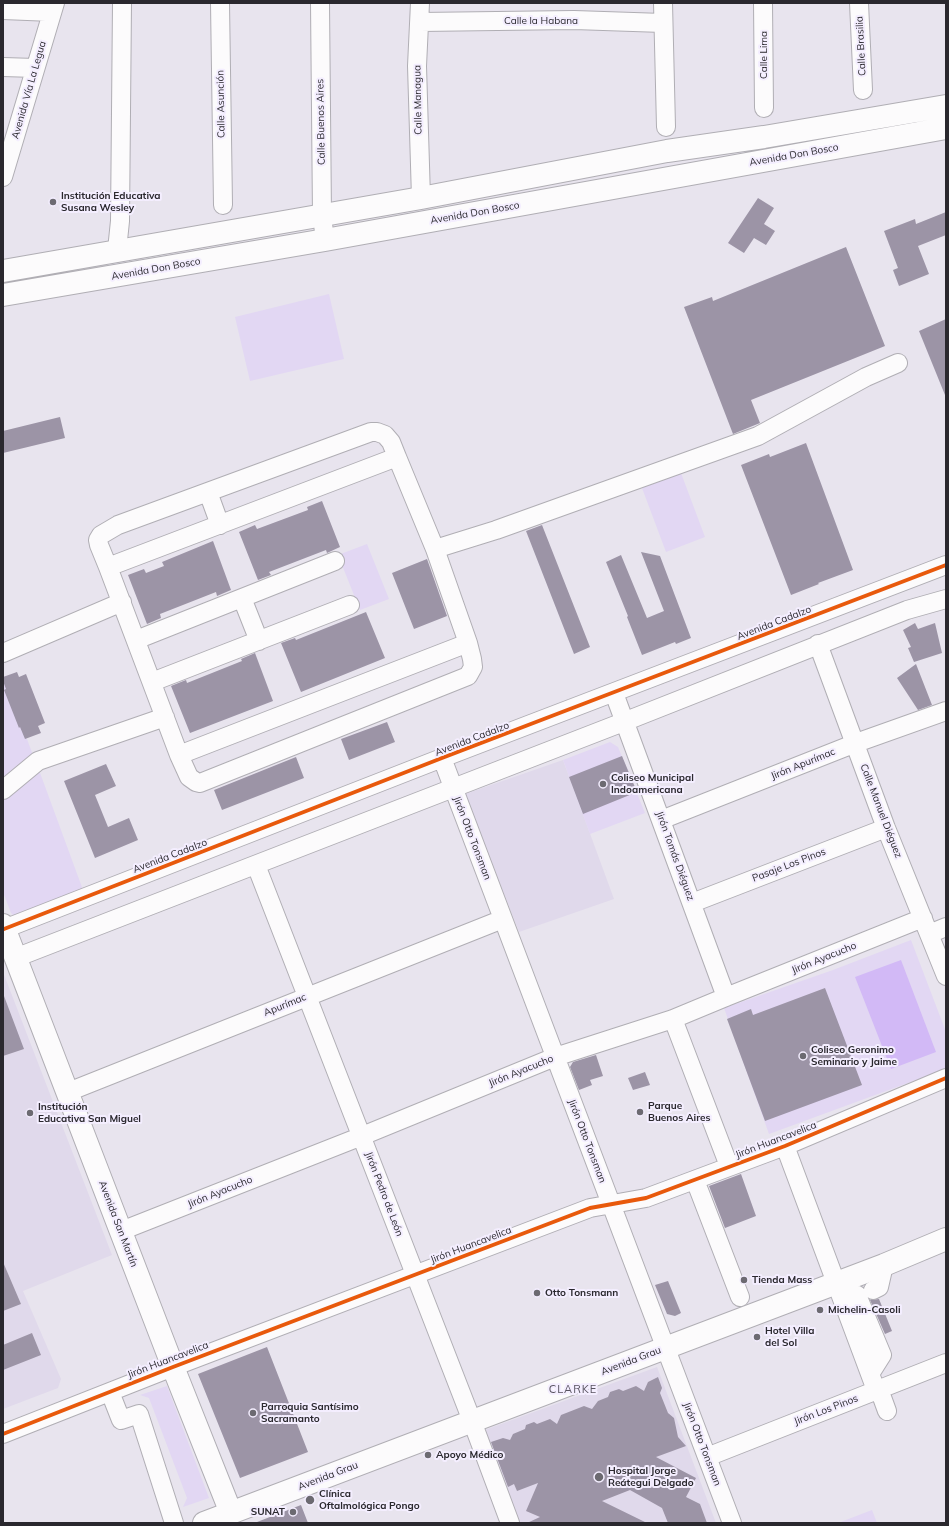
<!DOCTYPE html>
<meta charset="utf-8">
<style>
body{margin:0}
#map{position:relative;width:949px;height:1526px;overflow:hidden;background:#e8e4ee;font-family:Mulish,sans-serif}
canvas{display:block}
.frame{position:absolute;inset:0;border:4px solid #2a282e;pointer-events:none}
</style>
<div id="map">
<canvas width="949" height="1526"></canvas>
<div class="frame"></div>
</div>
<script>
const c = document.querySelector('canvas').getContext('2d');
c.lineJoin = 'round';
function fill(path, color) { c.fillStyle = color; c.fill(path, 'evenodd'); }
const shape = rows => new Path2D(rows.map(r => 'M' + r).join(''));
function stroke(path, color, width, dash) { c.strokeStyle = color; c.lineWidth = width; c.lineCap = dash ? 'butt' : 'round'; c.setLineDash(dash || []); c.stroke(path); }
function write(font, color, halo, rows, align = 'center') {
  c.font = font + ' Mulish,sans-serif'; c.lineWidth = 4; c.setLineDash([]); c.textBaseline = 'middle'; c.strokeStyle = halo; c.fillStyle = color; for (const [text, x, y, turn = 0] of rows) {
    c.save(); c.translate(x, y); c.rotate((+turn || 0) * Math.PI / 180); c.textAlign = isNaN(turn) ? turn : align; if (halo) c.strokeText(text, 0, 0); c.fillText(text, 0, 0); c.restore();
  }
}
const built = shape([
 [563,760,614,899,519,932,465,794],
 [3,972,112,1255,23,1291,61,1379,58,1388,3,1409],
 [657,1367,716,1523,516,1523,482,1431]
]);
const green = shape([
 [329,294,344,359,250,381,235,317],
 [681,473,705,537,666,552,642,488],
 [367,544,389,599,360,610,338,555],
 [3,674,34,758,3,785],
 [610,742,618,747,645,813,590,834,563,760],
 [39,770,83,890,14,916,11,913,3,892,3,801],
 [911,940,946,1032,946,1069,769,1134,724,1008,833,970],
 [167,1386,209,1498,183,1507,187,1498,149,1398,140,1395],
 [872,1510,877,1523,838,1523]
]);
const water = shape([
 [901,960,936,1052,891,1069,855,977]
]);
const building = shape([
 [758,198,774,208,764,224,775,231,766,245,754,238,744,253,728,243],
 [946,212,946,235,918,246,929,274,899,286,893,270,898,268,884,231,915,219,916,224],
 [846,247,885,346,751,400,760,423,733,434,684,307,712,297,713,301],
 [946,319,946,395,945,395,919,331],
 [60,417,65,438,3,453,3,431],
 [806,443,853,570,818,583,819,584,791,595,741,465,769,454,770,457],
 [322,501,340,547,327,553,326,550,269,572,271,575,258,580,239,532,255,525,257,529,308,510,307,507],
 [542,525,590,647,574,654,526,531],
 [213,541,231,590,217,596,216,592,160,614,161,618,147,624,128,575,144,569,146,573,164,566,162,562],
 [641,552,660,556,691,638,676,644,675,642,642,655,627,617,628,616,606,562,621,555,647,618,664,611],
 [427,559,447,616,414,629,392,573],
 [366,612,385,658,301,692,281,643,295,638,296,640],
 [915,623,918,629,935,623,942,653,914,662,908,648,911,647,903,630],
 [255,653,273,701,190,733,171,686,186,680,187,683,242,661,241,659],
 [916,664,932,705,918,710,897,678],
 [17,672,19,677,26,674,45,723,38,726,41,733,25,739,20,727,19,728,4,690,6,689,3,681,3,677],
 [387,722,395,742,349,760,341,739],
 [622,756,637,792,583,814,569,777],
 [296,757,304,778,222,810,214,790],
 [106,764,116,786,95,795,108,827,129,818,138,840,95,858,64,781],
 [825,988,862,1085,765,1121,727,1019,751,1009,753,1015],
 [4,996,24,1049,3,1056,3,997],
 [596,1055,603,1076,590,1080,592,1085,579,1090,570,1067,573,1062],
 [645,1072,650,1085,633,1090,628,1078],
 [741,1174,756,1216,725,1228,709,1186],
 [3,1262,21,1304,3,1311],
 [668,1281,681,1313,675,1316,667,1314,655,1285],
 [879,1299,892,1331,885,1334,870,1300],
 [32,1333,41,1355,3,1370,3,1345],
 [267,1347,308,1452,240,1478,198,1374],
 [658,1377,662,1388,660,1393,668,1413,674,1418,678,1437,686,1446,656,1457,696,1478,686,1497,700,1504,707,1523,668,1523,662,1508,630,1490,602,1501,647,1523,527,1523,540,1517,526,1511,538,1483,517,1491,514,1484,508,1487,491,1442,503,1438,510,1440,513,1434,525,1429,526,1425,534,1422,537,1424,550,1419,557,1424,561,1415,584,1406,592,1409,598,1401,608,1397,610,1392,619,1389,623,1391,636,1386,644,1391,648,1382],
 [301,1505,308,1523,257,1523,257,1522]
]);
const minor = shape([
 [220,3,223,205],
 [320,3,322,216,325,240],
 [420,3,417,66,421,198],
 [663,3,666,127],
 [763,3,764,108],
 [859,3,863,90],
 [3,10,52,12],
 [420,22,574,20,663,23],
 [3,67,35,68],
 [3,177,55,3],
 [117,250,120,221,122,3],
 [208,492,220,525],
 [435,549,496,530,758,436,866,377,898,363],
 [108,567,99,545,98,540,101,535,118,525,371,432,377,432,385,435,391,442,397,457],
 [242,598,259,641],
 [136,640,335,561],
 [818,644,886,828,946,976],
 [3,653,122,602],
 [152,682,350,605],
 [614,693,726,997],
 [179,755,189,777,196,782,200,783,468,676,473,667,472,659,468,643,435,549,397,457,108,567,179,755,468,643],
 [442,758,732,1523],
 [3,790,38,761,165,717],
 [661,820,856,743,946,711],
 [256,865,472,1421,510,1523],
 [692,903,886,828],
 [4,929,442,758,946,565],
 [929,934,946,927],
 [15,958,626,721,907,610,946,599],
 [673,1019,729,1166],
 [68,1092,503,919],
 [785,1146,876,1390],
 [695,1180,740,1297],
 [121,1231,362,1136,555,1057,673,1019,726,997,923,918],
 [873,1290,879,1287,884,1265],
 [841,1296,857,1295,882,1355,870,1374],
 [879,1389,887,1411],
 [110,1392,121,1420,139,1414,174,1523],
 [3,1434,173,1367,590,1208,646,1198,785,1146,946,1078],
 [707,1457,946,1363]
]);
const major = shape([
 [3,271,421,198,667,151,764,137,946,106],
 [3,295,325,240,946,128],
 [3,925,173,1367,231,1513],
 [204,1523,884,1265,946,1239]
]);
const cycleway = shape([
 [4,929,442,758,946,565],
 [3,1434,173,1367,590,1208,646,1198,785,1146,946,1078]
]);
const markers = [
 [53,202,4,"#6c6a71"],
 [603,784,4,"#6c6a71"],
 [803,1056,4,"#6c6a71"],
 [640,1112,4,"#6c6a71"],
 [30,1113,4,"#6c6a71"],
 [744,1280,4,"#6c6a71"],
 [537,1293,4,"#6c6a71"],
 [820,1310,4,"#6c6a71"],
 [757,1337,4,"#6c6a71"],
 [253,1413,4,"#6c6a71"],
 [428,1455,4,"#6c6a71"],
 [599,1477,5,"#6c6a71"],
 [310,1500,5,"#6c6a71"],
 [293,1512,4,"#6c6a71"]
];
const streetNames = [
 ["Calle la Habana",541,21],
 ["Calle Brasilia",861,46,-93],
 ["Calle Lima",764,55,-90],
 ["Avenida Vía La Legua",29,90,-74],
 ["Calle Managua",418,100,-91],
 ["Calle Asunción",221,104,-91],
 ["Calle Buenos Aires",321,122,-91],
 ["Avenida Don Bosco",794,155,-10],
 ["Avenida Don Bosco",475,213,-10],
 ["Avenida Don Bosco",156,269,-10],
 ["Avenida Cadalzo",774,623,-21],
 ["Avenida Cadalzo",472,739,-21],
 ["Jirón Apurímac",803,764,-22],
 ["Calle Manuel Diéguez",881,811,69],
 ["Jirón Otto Tonsman",472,838,69],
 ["Avenida Cadalzo",170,856,-21],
 ["Jirón Tomás Diéguez",675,856,70],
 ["Pasaje Los Pinos",789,865,-21],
 ["Jirón Ayacucho",824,958,-22],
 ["Apurímac",285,1005,-22],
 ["Jirón Ayacucho",521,1071,-22],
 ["Jirón Huancavelica",776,1140,-21],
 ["Jirón Otto Tonsman",587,1141,69],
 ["Jirón Ayacucho",220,1192,-22],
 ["Jirón Pedro de León",384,1194,69],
 ["Avenida San Martín",118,1224,69],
 ["Jirón Huancavelica",471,1245,-21],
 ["Jirón Huancavelica",168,1360,-21],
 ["Avenida Grau",631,1361,-21],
 ["Jirón Los Pinos",826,1410,-21],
 ["Jirón Otto Tonsman",702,1444,69],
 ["Avenida Grau",328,1476,-21]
];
const poiNames = [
 ["Institución Educativa",61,196],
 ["Susana Wesley",61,208],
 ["Coliseo Municipal",611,778],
 ["Indoamericana",611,790],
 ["Coliseo Geronimo",811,1050],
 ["Seminario y Jaime",811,1062],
 ["Parque",648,1106],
 ["Buenos Aires",648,1118],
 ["Institución",38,1107],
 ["Educativa San Miguel",38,1119],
 ["Tienda Mass",752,1280],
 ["Otto Tonsmann",545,1293],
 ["Michelin-Casoli",828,1310],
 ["Hotel Villa",765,1331],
 ["del Sol",765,1343],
 ["Parroquia Santísimo",261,1407],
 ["Sacramanto",261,1419],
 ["Apoyo Médico",436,1455],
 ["Hospital Jorge",608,1471],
 ["Reátegui Delgado",608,1483],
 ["Clínica",319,1494],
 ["Oftalmológica Pongo",319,1506],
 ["SUNAT",285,1512,"right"]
];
const neighbourhoodNames = [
 ["CLARKE",573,1390]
];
fill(built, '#e0d9eb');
fill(green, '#e2d7f3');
fill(water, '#d2b9f6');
fill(building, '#9c94a6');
stroke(minor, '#b0aeb4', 20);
stroke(major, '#b0aeb4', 24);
stroke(minor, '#fcfbfc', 18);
stroke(major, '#fcfbfc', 22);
stroke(cycleway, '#e8590c', 4);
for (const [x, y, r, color] of markers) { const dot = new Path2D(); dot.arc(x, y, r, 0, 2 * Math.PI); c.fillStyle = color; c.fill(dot); stroke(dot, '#f4eeff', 1.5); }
write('10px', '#2a282e', '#f4eeff', streetNames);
write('bold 10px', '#2a282e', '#f4eeff', poiNames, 'left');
c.letterSpacing = '1px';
write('11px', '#57525f', '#f4eeff', neighbourhoodNames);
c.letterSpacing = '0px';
</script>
